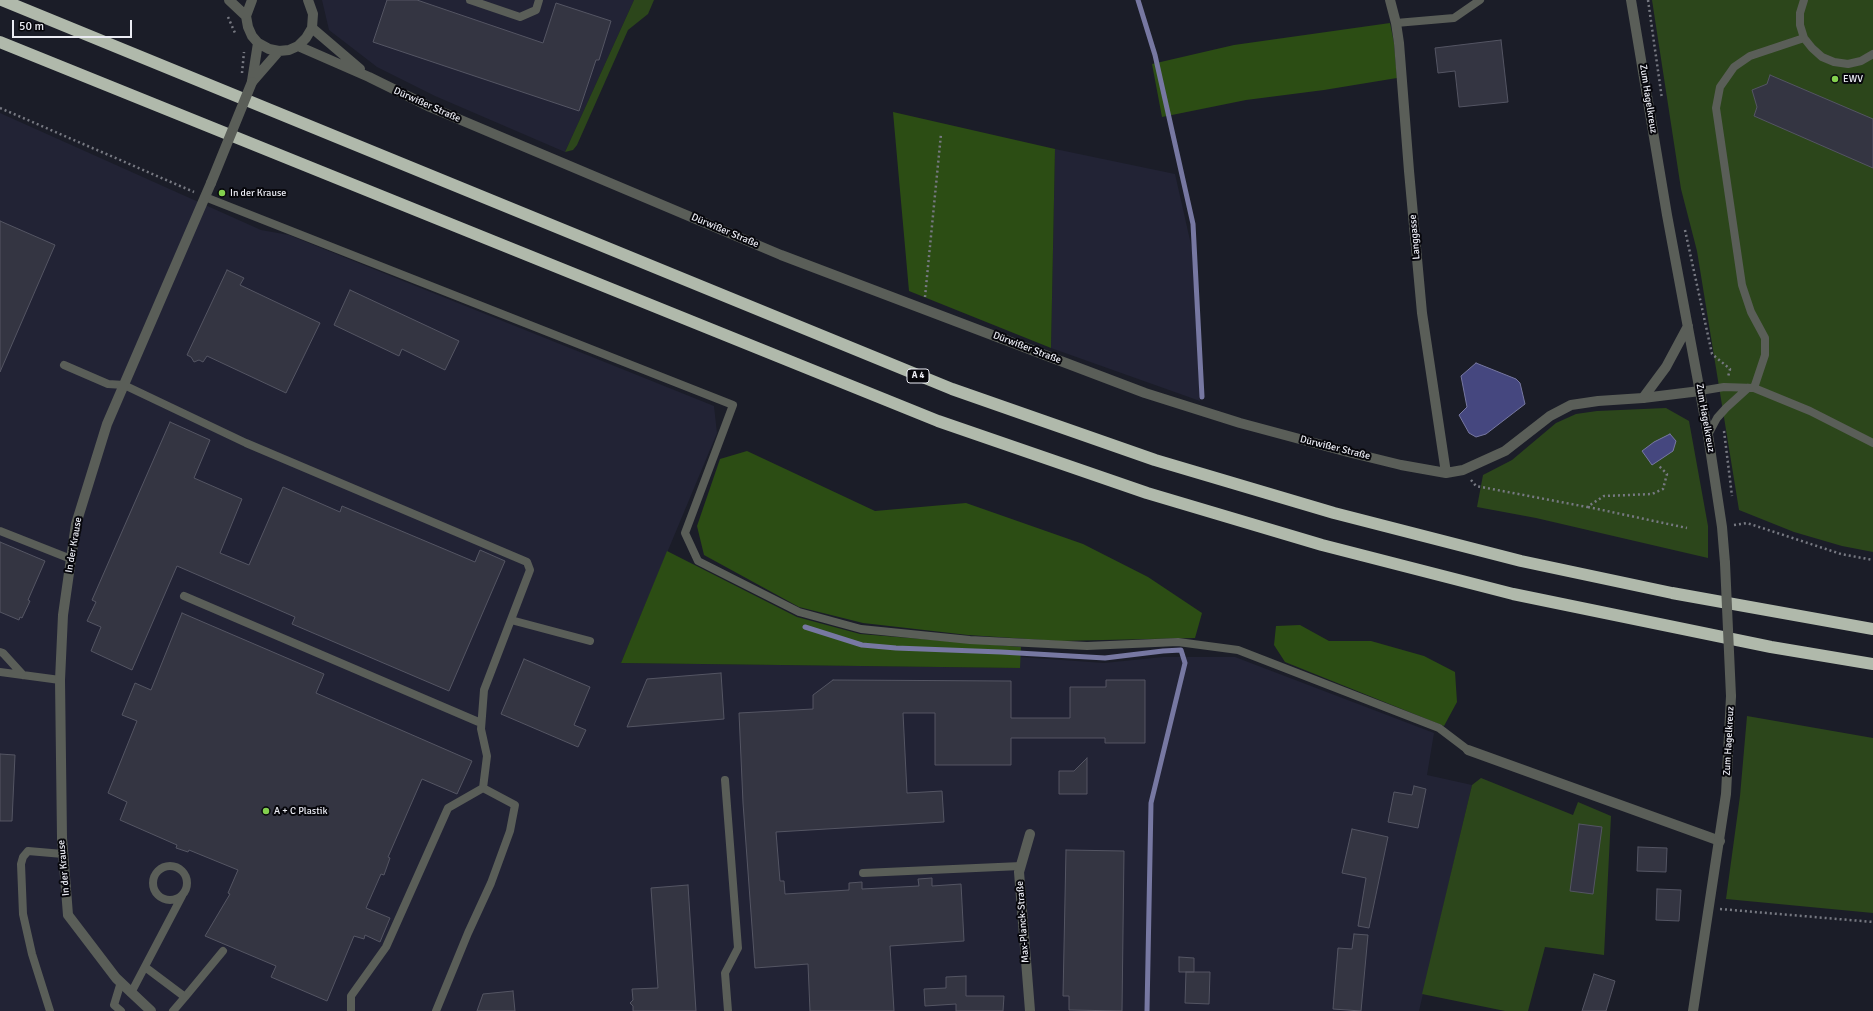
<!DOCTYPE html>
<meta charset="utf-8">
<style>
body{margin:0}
#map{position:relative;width:1873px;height:1011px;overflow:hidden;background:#1b1d28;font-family:Signika,sans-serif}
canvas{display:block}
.scale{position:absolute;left:12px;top:20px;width:120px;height:18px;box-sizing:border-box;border:2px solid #ebecf4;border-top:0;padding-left:5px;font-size:12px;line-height:14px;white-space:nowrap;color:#ebecf4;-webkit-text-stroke:3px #07070c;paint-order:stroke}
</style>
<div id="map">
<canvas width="1873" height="1011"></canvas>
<div class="scale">50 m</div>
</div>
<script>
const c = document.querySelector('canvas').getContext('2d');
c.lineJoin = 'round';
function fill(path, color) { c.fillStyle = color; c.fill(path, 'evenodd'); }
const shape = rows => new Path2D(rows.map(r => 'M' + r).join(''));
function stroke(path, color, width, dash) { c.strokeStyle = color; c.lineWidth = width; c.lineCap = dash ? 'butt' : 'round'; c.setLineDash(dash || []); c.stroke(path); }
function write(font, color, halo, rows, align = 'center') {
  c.font = font + ' Signika,sans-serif'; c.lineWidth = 4; c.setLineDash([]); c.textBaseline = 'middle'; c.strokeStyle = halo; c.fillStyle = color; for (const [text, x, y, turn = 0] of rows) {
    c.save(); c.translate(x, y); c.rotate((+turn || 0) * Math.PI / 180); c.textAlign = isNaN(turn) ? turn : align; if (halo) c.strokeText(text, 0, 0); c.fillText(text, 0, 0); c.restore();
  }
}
const built = shape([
 [322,0,634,0,565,152,435,96,377,67,329,30],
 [0,113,261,230,289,235,714,406,717,433,621,663,1020,668,1020,657,1104,663,1163,657,1235,657,1434,733,1427,775,1472,785,1419,1011,0,1011],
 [1055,149,1175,174,1192,249,1200,401,1051,348]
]);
const green = shape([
 [634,0,654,0,648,14,628,30,577,145,573,150,565,152],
 [1652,0,1873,0,1873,552,1842,546,1794,532,1739,510,1697,251,1681,189],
 [1666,408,1689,421,1708,526,1708,558,1536,518,1477,507,1483,475,1512,460,1556,423,1576,414,1597,411],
 [1747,716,1873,738,1873,913,1726,899,1740,796],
 [1481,778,1573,815,1578,802,1611,816,1604,955,1545,947,1528,1011,1505,1011,1422,994,1472,785]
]);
const forest = shape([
 [1390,23,1394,43,1397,78,1324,90,1246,100,1162,117,1152,64,1234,45],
 [893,112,1055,149,1051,348,909,291],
 [747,451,875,511,966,503,1083,544,1148,577,1202,613,1195,638,1058,641,968,635,863,623,799,607,704,555,697,526,720,459],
 [667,551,797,617,860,634,1021,647,1020,668,621,663],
 [1300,625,1329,641,1371,641,1424,656,1455,672,1457,702,1444,726,1285,662,1274,645,1276,626]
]);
const water = shape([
 [1476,363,1516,379,1520,383,1525,404,1486,434,1476,437,1469,433,1459,415,1467,407,1461,376,1476,363],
 [1670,434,1676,441,1673,451,1652,465,1642,451,1654,442,1670,434]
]);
const stream = shape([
 [1138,0,1155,55,1193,224,1202,397],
 [805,627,862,645,896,648,1001,652,1105,658,1163,651,1181,650,1185,663,1151,803,1147,1011]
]);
const building = shape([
 [387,0,417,0,543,43,556,3,611,21,599,60,596,60,579,111,373,42,387,0],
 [1501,40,1508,102,1459,107,1455,71,1438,73,1435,48,1501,40],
 [1770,75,1873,119,1873,168,1754,116,1757,107,1752,90,1767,84,1770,75],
 [0,221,55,245,0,372,0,221],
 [227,270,244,278,240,285,320,323,286,393,207,356,203,362,199,360,194,362,191,357,187,355,227,270],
 [350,290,459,341,445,370,402,349,399,356,334,325,350,290],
 [170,422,210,440,194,478,242,499,220,553,249,565,283,487,340,512,342,506,475,562,480,550,505,561,449,691,292,624,295,617,177,566,132,670,91,651,101,627,87,621,96,602,92,600,170,422],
 [0,542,45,561,28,600,30,601,22,618,20,617,19,620,0,612,0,542],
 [182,613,324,674,316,693,472,761,457,794,422,779,388,857,390,858,384,875,381,874,366,908,390,918,380,942,365,935,364,939,354,936,327,1001,271,977,276,966,205,936,230,894,228,893,238,870,189,850,188,852,176,848,177,845,120,820,127,802,108,793,137,721,122,715,135,683,151,690,182,613],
 [524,659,590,687,574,725,586,730,578,747,501,714,524,659],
 [721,673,724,719,627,727,647,679,721,673],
 [833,680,1011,681,1011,718,1070,718,1070,687,1106,687,1106,680,1145,680,1145,743,1105,743,1105,738,1011,738,1011,765,935,765,935,713,903,713,907,793,942,791,944,822,776,832,780,881,784,881,785,894,849,890,849,883,862,882,862,889,919,886,918,879,932,878,932,886,961,884,964,941,890,946,894,1011,810,1011,808,964,755,968,743,803,739,713,813,709,813,695,833,680],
 [0,754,15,755,12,821,0,821,0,754],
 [1087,758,1087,794,1059,794,1059,771,1074,771,1087,758],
 [1414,786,1426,789,1418,828,1388,822,1394,792,1412,795,1414,786],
 [1579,824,1602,827,1593,894,1570,891,1579,824],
 [1352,829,1388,837,1369,928,1358,926,1366,878,1342,873,1352,829],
 [1638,847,1667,848,1666,872,1637,871,1638,847],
 [1066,850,1124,851,1122,1011,1069,1010,1069,996,1063,996,1066,850],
 [688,885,696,1011,633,1011,633,1006,630,1003,633,1000,632,989,658,988,651,888,688,885],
 [1657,889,1681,890,1679,921,1656,920,1657,889],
 [1354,934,1368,935,1361,1011,1333,1009,1338,948,1352,949,1354,934],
 [1179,957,1194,958,1194,972,1179,972,1179,957],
 [1186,972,1210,972,1209,1004,1185,1003,1186,972],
 [1594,974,1615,981,1606,1011,1582,1011,1594,974],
 [966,976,966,996,1004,996,1003,1011,956,1011,956,1004,925,1006,924,989,946,988,946,977,966,976],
 [513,991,515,1011,477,1011,483,994,513,991]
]);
const path = shape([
 [1648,0,1662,99],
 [228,17,235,33],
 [0,108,194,192],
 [1685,230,1712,354,1730,369,1728,377],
 [925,297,941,134],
 [1724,431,1732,496],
 [1471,480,1476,486,1587,507,1604,496,1652,494,1663,489,1667,474,1659,466],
 [1588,507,1687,528],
 [1734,525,1747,523,1841,554,1873,560],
 [1720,909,1873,922]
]);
const service = shape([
 [470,0,520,17,536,10,539,0],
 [1804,0,1800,13,1800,25,1804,38,1812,48,1822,57,1834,62,1848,64,1861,61,1873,54],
 [1396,23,1454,18,1480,0],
 [205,197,733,405,685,533,698,561,799,612,861,629,970,640,1087,646,1178,642,1238,650,1439,728,1468,750],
 [64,365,108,384,124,385,246,443,527,562,530,570,484,690,481,729,487,756,483,788,448,808,386,947,351,996,351,1011],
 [1754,388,1765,355,1765,338,1751,312,1742,285,1716,108,1720,87,1734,67,1750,56,1804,38],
 [1700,391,1724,387,1754,388,1810,411,1873,443],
 [1708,435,1717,418,1726,408,1748,388],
 [0,531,71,559],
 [184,596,481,723],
 [511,620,590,641],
 [0,652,3,653,23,675],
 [0,672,60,680],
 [725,780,738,948,725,973,728,1011],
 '153 883a17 17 0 1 1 34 0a17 17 0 1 1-34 0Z',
 [863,873,1021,866],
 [145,967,185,997,223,951],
 [121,982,114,1005,121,1011],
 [131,993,182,896],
 [50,1011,32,954,23,914,21,864,23,857,28,851,63,854],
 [173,1011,185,997],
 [436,1011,468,933,491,883,510,831,515,805,483,788]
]);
const minor = shape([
 [229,0,246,16],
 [252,0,246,16,248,27,252,36,258,43,269,49,279,51,289,50,298,46,306,38,312,28,313,14,308,0],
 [1390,0,1396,23,1399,43,1409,171,1422,313,1446,473],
 [312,28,360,69],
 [298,46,369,77,430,107,781,255,1145,393,1240,423,1348,452,1401,465,1446,473,1463,470,1505,451,1550,416,1571,405,1598,401,1643,398,1700,391],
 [252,81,258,43],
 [252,82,279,51],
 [1468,750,1720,841],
 [151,1011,116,978,68,915,62,838,60,680,63,615,76,524,107,424,211,183],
 [1030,1011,1019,872,1030,834]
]);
const tertiary = shape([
 [1631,0,1667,215,1708,435,1722,527,1725,563],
 [1643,398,1666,367,1688,326],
 [1693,1011,1726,794,1731,696]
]);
const motorway = shape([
 [2,0,952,389,1155,460,1334,513,1521,561,1672,593,1873,629],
 [0,42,938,421,1147,493,1322,545,1513,594,1771,647,1873,664]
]);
const pathBridge = shape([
 [242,73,244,52]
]);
const minorBridge = shape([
 [211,183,252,82]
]);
const tertiaryBridge = shape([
 [1725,563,1731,696]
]);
const markers = [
 [1835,79,4,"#83d04e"],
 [222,193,4,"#83d04e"],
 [266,811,4,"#83d04e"]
];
const shields = [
 [918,376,22]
];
const shieldNames = [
 ["A 4",918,376]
];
const poiNames = [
 ["EWV",1843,79],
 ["In der Krause",230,193],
 ["A + C Plastik",274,811]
];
const streetNames = [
 ["Zum Hagelkreuz",1648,99,81],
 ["Dürwißer Straße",427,105,24],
 ["Dürwißer Straße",725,231,23],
 ["Langgasse",1415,237,-95],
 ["Dürwißer Straße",1027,348,21],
 ["Zum Hagelkreuz",1705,418,80],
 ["Dürwißer Straße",1335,448,14],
 ["In der Krause",74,545,-80],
 ["Zum Hagelkreuz",1729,741,-87],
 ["In der Krause",64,868,-95],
 ["Max-Planck-Straße",1023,922,-94]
];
fill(built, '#222335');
fill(green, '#2c461b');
fill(forest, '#2c4d14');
fill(water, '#45477f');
stroke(water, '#7778a2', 1);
stroke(stream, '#7778a2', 5);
fill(building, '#343542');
stroke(building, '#545563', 1);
stroke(path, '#777982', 2.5, [2, 3]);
stroke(service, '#5a5e58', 8);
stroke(minor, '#5a5e58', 10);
stroke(tertiary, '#5a5e58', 10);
stroke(motorway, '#b0b9ab', 12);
stroke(pathBridge, '#777982', 2.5, [2, 3]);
stroke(minorBridge, '#5a5e58', 10);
stroke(tertiaryBridge, '#5a5e58', 10);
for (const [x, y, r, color] of markers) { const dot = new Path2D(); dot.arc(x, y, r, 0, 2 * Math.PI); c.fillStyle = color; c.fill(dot); stroke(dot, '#07070c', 1.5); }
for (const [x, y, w] of shields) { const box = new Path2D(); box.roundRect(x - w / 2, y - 7, w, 14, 3); c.fillStyle = '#07070c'; c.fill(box); stroke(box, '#ebecf4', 1); }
write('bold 9px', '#ebecf4', null, shieldNames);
write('10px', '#ebecf4', '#07070c', poiNames, 'left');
write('10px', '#ebecf4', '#07070c', streetNames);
</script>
